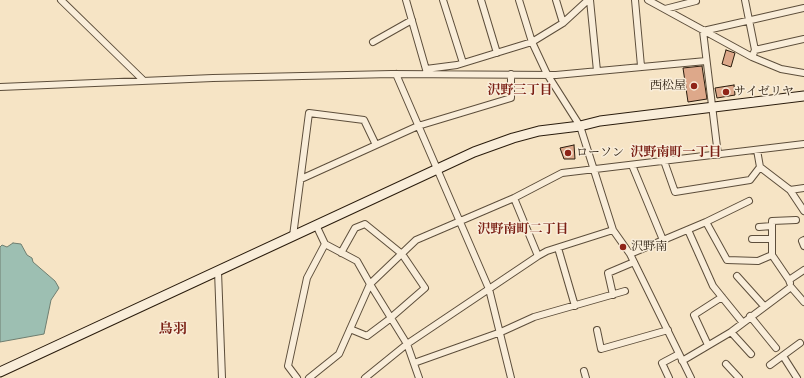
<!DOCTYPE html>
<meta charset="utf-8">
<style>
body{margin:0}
canvas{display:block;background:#f6e4c5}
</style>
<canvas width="804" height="378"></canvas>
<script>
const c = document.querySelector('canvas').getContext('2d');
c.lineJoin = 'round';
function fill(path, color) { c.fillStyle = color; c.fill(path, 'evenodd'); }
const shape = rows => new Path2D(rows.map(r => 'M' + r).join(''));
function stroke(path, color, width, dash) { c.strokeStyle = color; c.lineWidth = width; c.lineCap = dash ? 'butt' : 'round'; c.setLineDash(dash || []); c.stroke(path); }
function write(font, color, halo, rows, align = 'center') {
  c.font = font + ' "Old Standard TT","Noto Serif JP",serif'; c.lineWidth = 3; c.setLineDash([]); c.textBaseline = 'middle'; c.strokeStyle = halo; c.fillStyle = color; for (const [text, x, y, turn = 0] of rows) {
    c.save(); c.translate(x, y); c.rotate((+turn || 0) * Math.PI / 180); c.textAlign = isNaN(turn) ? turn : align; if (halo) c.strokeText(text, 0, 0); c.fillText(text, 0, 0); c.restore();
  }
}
const water = shape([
 [13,243,21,244,27,255,32,258,33,262,55,281,59,288,51,300,44,334,0,342,0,247,2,245,7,247,13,243]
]);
const building = shape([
 [726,50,735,53,731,67,722,64,726,50],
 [702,66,707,99,688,102,683,68,702,66],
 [734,85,735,95,717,98,715,88,734,85],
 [574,145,575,159,564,159,560,148,574,145]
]);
const street = shape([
 [61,0,142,79],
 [406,0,427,73],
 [443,0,463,63],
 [481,0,497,53],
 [519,0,532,42,547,74,580,126,613,230,630,254,691,378],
 [556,0,563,23],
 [590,0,597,71],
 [635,0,641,66],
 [648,0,752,57,781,69,804,73],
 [745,0,755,50,752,57],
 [665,9,696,1],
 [373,42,412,20],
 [755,50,804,39],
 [426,69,457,65,532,42,563,23,588,0],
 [396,74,489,289,511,378],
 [0,87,213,78,392,74,556,75,706,61],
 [757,150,760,167,790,190,804,188],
 [718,155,703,31,804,8],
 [664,161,675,192,750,180,760,167],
 [632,165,663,240],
 [301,179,418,126,511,98,511,74],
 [790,190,804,211],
 [514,198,538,256],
 [706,222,749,201],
 [759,227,772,226],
 [688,230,713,286,743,323],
 [293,236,309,113,364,120,376,145],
 [752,239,771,239],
 [804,240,802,241,804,246],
 [558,248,575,306],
 [341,253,355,228,365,224,402,254,425,288,387,321,367,336,350,329],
 [630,254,706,222,727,260,758,261,772,255,789,280],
 [772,255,772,221,796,220],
 [218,271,222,378],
 [737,276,764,306],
 [790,283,789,280,804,270],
 [613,295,608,273,634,262],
 [750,316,776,348],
 [597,330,601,349,668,330],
 [731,332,751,354],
 [708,345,694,315,722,297],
 [783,356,797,378],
 [682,361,731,332,791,287,804,302],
 [414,363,501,332,534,317,625,291],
 [726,364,739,378],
 [770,365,800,343],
 [584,371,586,378],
 [297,378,288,366,307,278,325,244],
 [309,378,339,354,370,284,357,261,325,244,316,225],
 [365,378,407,344,538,256,547,251,613,230],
 [419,378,407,344,370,284,416,240,514,198,562,173,804,144],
 [669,378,662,363,679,354]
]);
const secondary = shape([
 [0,372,474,152,513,138,539,131,580,126,600,121,804,96]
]);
const markers = [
 [694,86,4,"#8f2418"],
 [726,92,4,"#8f2418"],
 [568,153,4,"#8f2418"],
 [623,247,4,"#8f2418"]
];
const poiNames = [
 ["西松屋",686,86,"right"],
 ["サイゼリヤ",734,92],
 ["ローソン",576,153],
 ["沢野南",631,247]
];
const neighbourhoodNames = [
 ["沢野三丁目",520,91],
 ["沢野南町一丁目",676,153],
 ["沢野南町二丁目",523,230]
];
const quarterNames = [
 ["鳥羽",173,329]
];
fill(water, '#9dbfb2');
stroke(water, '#6f7e70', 1);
fill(building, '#dda88a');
stroke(building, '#2a1c0d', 1);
stroke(street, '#5d4e3b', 8);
stroke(secondary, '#2a1c0d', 11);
stroke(street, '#f9edd9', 6);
stroke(secondary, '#f9edd9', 9);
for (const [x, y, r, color] of markers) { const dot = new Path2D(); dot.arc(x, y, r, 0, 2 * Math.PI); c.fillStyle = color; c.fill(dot); stroke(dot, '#f9edd9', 1.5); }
write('12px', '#2a1c0d', '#f9edd9', poiNames, 'left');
write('bold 13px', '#7a1f14', '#f9edd9', neighbourhoodNames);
write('bold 14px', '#7a1f14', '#f9edd9', quarterNames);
</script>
